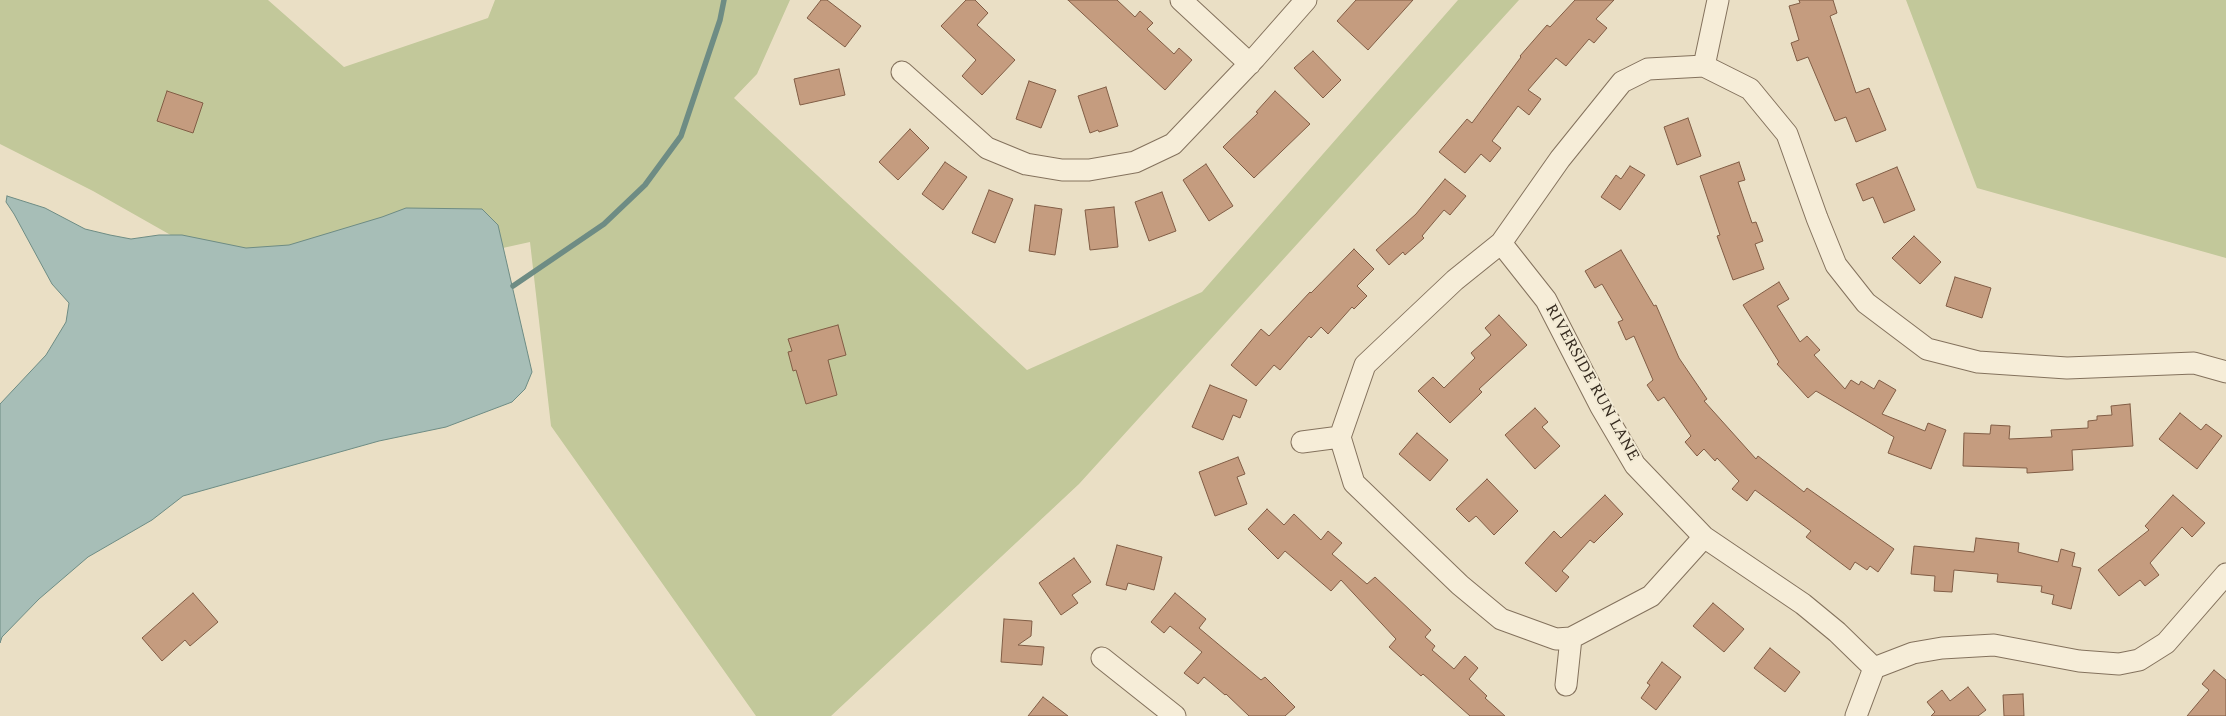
<!DOCTYPE html>
<style>
body{margin:0}
canvas{display:block;background:#eadfc5}
</style>
<canvas width="2226" height="716"></canvas>
<script>
const c = document.querySelector('canvas').getContext('2d');
c.lineJoin = 'round';
function fill(path, color) { c.fillStyle = color; c.fill(path, 'evenodd'); }
const shape = rows => new Path2D(rows.map(r => 'M' + r).join(''));
function stroke(path, color, width, dash) { c.strokeStyle = color; c.lineWidth = width; c.lineCap = dash ? 'butt' : 'round'; c.setLineDash(dash || []); c.stroke(path); }
function write(font, color, halo, rows, align = 'center') {
  c.font = font + ' Spectral,serif'; c.lineWidth = 4; c.setLineDash([]); c.textBaseline = 'middle'; c.strokeStyle = halo; c.fillStyle = color; for (const [text, x, y, turn = 0] of rows) {
    c.save(); c.translate(x, y); c.rotate((+turn || 0) * Math.PI / 180); c.textAlign = isNaN(turn) ? turn : align; if (halo) c.strokeText(text, 0, 0); c.fillText(text, 0, 0); c.restore();
  }
}
const green = shape([
 [0,0,268,0,344,67,488,18,495,0,790,0,757,74,734,98,1027,370,1202,292,1458,0,1519,0,1079,484,831,716,756,716,551,426,530,242,280,297,93,191,0,144],
 [1906,0,2226,0,2226,258,1977,188]
]);
const water = shape([
 [7,196,45,208,85,229,110,235,131,239,159,235,182,235,246,248,289,245,382,217,406,208,482,209,498,225,532,372,525,389,512,402,446,427,379,441,183,496,152,520,88,557,39,599,2,637,0,643,0,404,46,355,66,322,69,303,52,284,14,214,6,202,7,196]
]);
const stream = shape([
 [513,286,604,224,645,185,681,136,720,20,724,0]
]);
const building = shape([
 [821,0,827,0,861,26,845,47,807,18,821,0],
 [966,0,975,0,988,13,977,25,1015,60,982,95,962,76,976,60,941,26,966,0],
 [1068,0,1117,0,1135,17,1140,11,1153,23,1147,29,1174,54,1179,48,1192,60,1165,90,1068,0],
 [1356,0,1413,0,1368,50,1337,21,1356,0],
 [1575,0,1614,0,1596,19,1607,28,1594,43,1589,39,1566,66,1556,58,1528,90,1541,99,1529,115,1518,106,1492,141,1501,148,1490,162,1481,154,1465,173,1439,152,1467,119,1472,123,1521,57,1520,56,1547,25,1550,27,1575,0],
 [1799,0,1833,0,1837,13,1830,16,1856,93,1869,88,1886,130,1856,142,1846,117,1835,121,1808,57,1797,61,1791,43,1799,40,1789,6,1800,3,1799,0],
 [1313,51,1341,80,1323,98,1294,68,1313,51],
 [839,69,845,95,800,105,794,79,839,69],
 [1029,81,1056,90,1041,128,1016,119,1029,81],
 [1106,87,1118,126,1099,132,1098,130,1090,133,1078,96,1106,87],
 [167,91,203,103,193,133,157,121,167,91],
 [1275,91,1310,124,1254,178,1223,147,1258,113,1256,112,1275,91],
 [1688,118,1701,156,1677,165,1664,127,1688,118],
 [910,129,929,148,898,180,879,162,910,129],
 [945,162,967,177,943,210,922,194,945,162],
 [1739,162,1745,180,1738,182,1752,223,1756,222,1763,241,1755,244,1764,269,1733,280,1717,236,1720,235,1700,176,1739,162],
 [1206,164,1233,206,1209,221,1183,180,1206,164],
 [1630,166,1645,175,1620,210,1601,197,1616,175,1621,179,1630,166],
 [1897,167,1915,210,1884,223,1873,197,1863,201,1856,184,1897,167],
 [1445,179,1466,196,1450,215,1444,210,1422,236,1424,238,1405,255,1403,252,1389,265,1376,250,1416,214,1445,179],
 [989,190,1013,199,995,243,972,233,989,190],
 [1162,192,1176,231,1149,241,1135,202,1162,192],
 [1035,205,1062,209,1055,255,1029,251,1035,205],
 [1114,207,1118,247,1090,250,1085,210,1114,207],
 [1914,236,1941,262,1920,284,1892,258,1914,236],
 [1354,249,1374,269,1357,286,1367,296,1354,309,1352,307,1328,334,1321,327,1311,338,1309,336,1280,370,1274,365,1256,386,1231,365,1261,329,1269,336,1310,292,1311,293,1354,249],
 [1621,250,1654,306,1656,305,1679,358,1707,399,1704,401,1756,459,1758,456,1804,492,1807,488,1894,549,1878,572,1870,566,1867,570,1855,562,1850,570,1806,537,1811,531,1755,490,1747,501,1732,489,1739,481,1717,458,1715,461,1704,449,1697,456,1685,442,1691,436,1664,397,1658,401,1647,385,1653,380,1634,336,1626,340,1618,322,1623,320,1602,284,1595,288,1585,271,1621,250],
 [1955,277,1991,288,1982,318,1946,306,1955,277],
 [1779,282,1789,299,1777,306,1800,342,1807,336,1820,350,1814,355,1845,389,1851,380,1859,385,1861,381,1874,389,1879,380,1896,390,1882,414,1925,431,1928,423,1946,430,1931,469,1888,453,1894,437,1816,391,1808,398,1777,364,1779,362,1743,305,1779,282],
 [1499,315,1527,345,1479,389,1482,392,1450,423,1418,391,1433,377,1444,388,1475,358,1471,353,1491,335,1485,328,1499,315],
 [838,325,846,355,828,360,837,395,806,404,796,370,793,371,788,352,792,351,788,339,838,325],
 [1210,385,1247,400,1240,418,1233,415,1223,440,1192,427,1210,385],
 [2130,404,2133,446,2072,450,2073,470,2027,473,2027,468,1963,466,1964,433,1990,434,1991,425,2010,426,2009,439,2052,437,2051,430,2088,428,2088,421,2097,420,2097,416,2112,415,2111,406,2130,404],
 [1535,408,1548,422,1542,427,1560,446,1535,469,1505,435,1535,408],
 [2180,413,2201,430,2206,424,2222,436,2197,469,2159,439,2180,413],
 [1417,433,1448,460,1430,481,1399,454,1417,433],
 [1238,457,1245,474,1237,477,1247,504,1215,516,1199,472,1238,457],
 [1487,479,1518,511,1494,535,1476,516,1469,522,1456,509,1487,479],
 [1605,495,1623,514,1594,543,1590,540,1562,571,1569,577,1556,592,1525,563,1554,531,1561,538,1605,495],
 [2173,495,2205,523,2192,537,2182,527,2150,563,2159,575,2145,586,2140,580,2119,596,2098,570,2149,530,2145,526,2173,495],
 [1267,509,1284,525,1294,514,1321,540,1328,531,1342,543,1332,554,1367,584,1375,577,1431,630,1425,637,1435,646,1432,650,1454,669,1465,656,1478,668,1469,679,1487,696,1485,698,1505,716,1470,716,1423,674,1421,676,1389,647,1396,639,1341,580,1331,591,1285,551,1278,559,1248,529,1267,509],
 [1976,538,2019,543,2018,552,2058,562,2061,549,2075,553,2072,566,2081,568,2071,609,2052,604,2054,595,2041,592,2042,586,1997,582,1998,574,1954,570,1952,592,1934,591,1935,576,1911,574,1914,546,1974,552,1976,538],
 [1117,545,1162,557,1154,590,1128,583,1126,590,1106,585,1117,545],
 [1074,558,1091,582,1072,595,1078,603,1061,615,1039,583,1074,558],
 [193,593,218,622,190,646,185,640,162,661,142,638,193,593],
 [1175,593,1206,619,1199,628,1261,680,1265,677,1295,707,1285,716,1249,716,1226,694,1225,695,1204,677,1198,684,1184,673,1202,652,1170,626,1164,633,1151,622,1175,593],
 [1713,603,1744,629,1724,652,1693,626,1713,603],
 [1004,619,1032,621,1031,636,1018,645,1044,647,1042,665,1001,662,1004,619],
 [1770,648,1800,672,1785,692,1754,668,1770,648],
 [1662,662,1681,677,1656,710,1641,698,1650,685,1647,683,1662,662],
 [2214,670,2226,680,2226,716,2187,716,2209,690,2202,684,2214,670],
 [1968,687,1986,710,1978,716,1931,716,1935,712,1927,702,1942,690,1950,701,1968,687],
 [2023,694,2024,716,2004,716,2003,695,2023,694],
 [1043,697,1068,716,1028,716,1043,697]
]);
const street = shape([
 [1181,0,1250,64],
 [1704,66,1718,0],
 [902,72,987,148,1026,164,1062,170,1089,170,1135,162,1173,144,1255,58,1306,0],
 [1501,243,1546,300,1601,407,1635,465,1704,537,1803,604,1837,632,1874,668],
 [1302,442,1340,437],
 [1704,537,1651,596,1571,638,1556,639,1501,619,1460,585,1354,483,1340,437,1365,365,1455,280,1501,243,1560,159,1622,82,1648,69,1704,66,1750,89,1787,134,1817,218,1836,265,1866,303,1927,349,1978,362,2067,368,2194,363,2226,372],
 [1102,658,1175,716],
 [1874,668,1913,653,1942,648,1994,645,2079,661,2119,664,2139,660,2166,643,2226,574],
 [1566,685,1571,638],
 [1856,716,1874,668]
]);
const streetNames = [
 ["RIVERSIDE RUN LANE",1591,383,61]
];
fill(green, '#c2c89a');
fill(water, '#a7beb7');
stroke(water, '#6e8c84', 1);
stroke(stream, '#6e8c84', 5.5);
fill(building, '#c59c7f');
stroke(building, '#815d45', 1);
stroke(street, '#84725d', 23);
stroke(street, '#f6edd8', 21);
write('16px', '#352a1f', '#f2ead4', streetNames);
</script>
